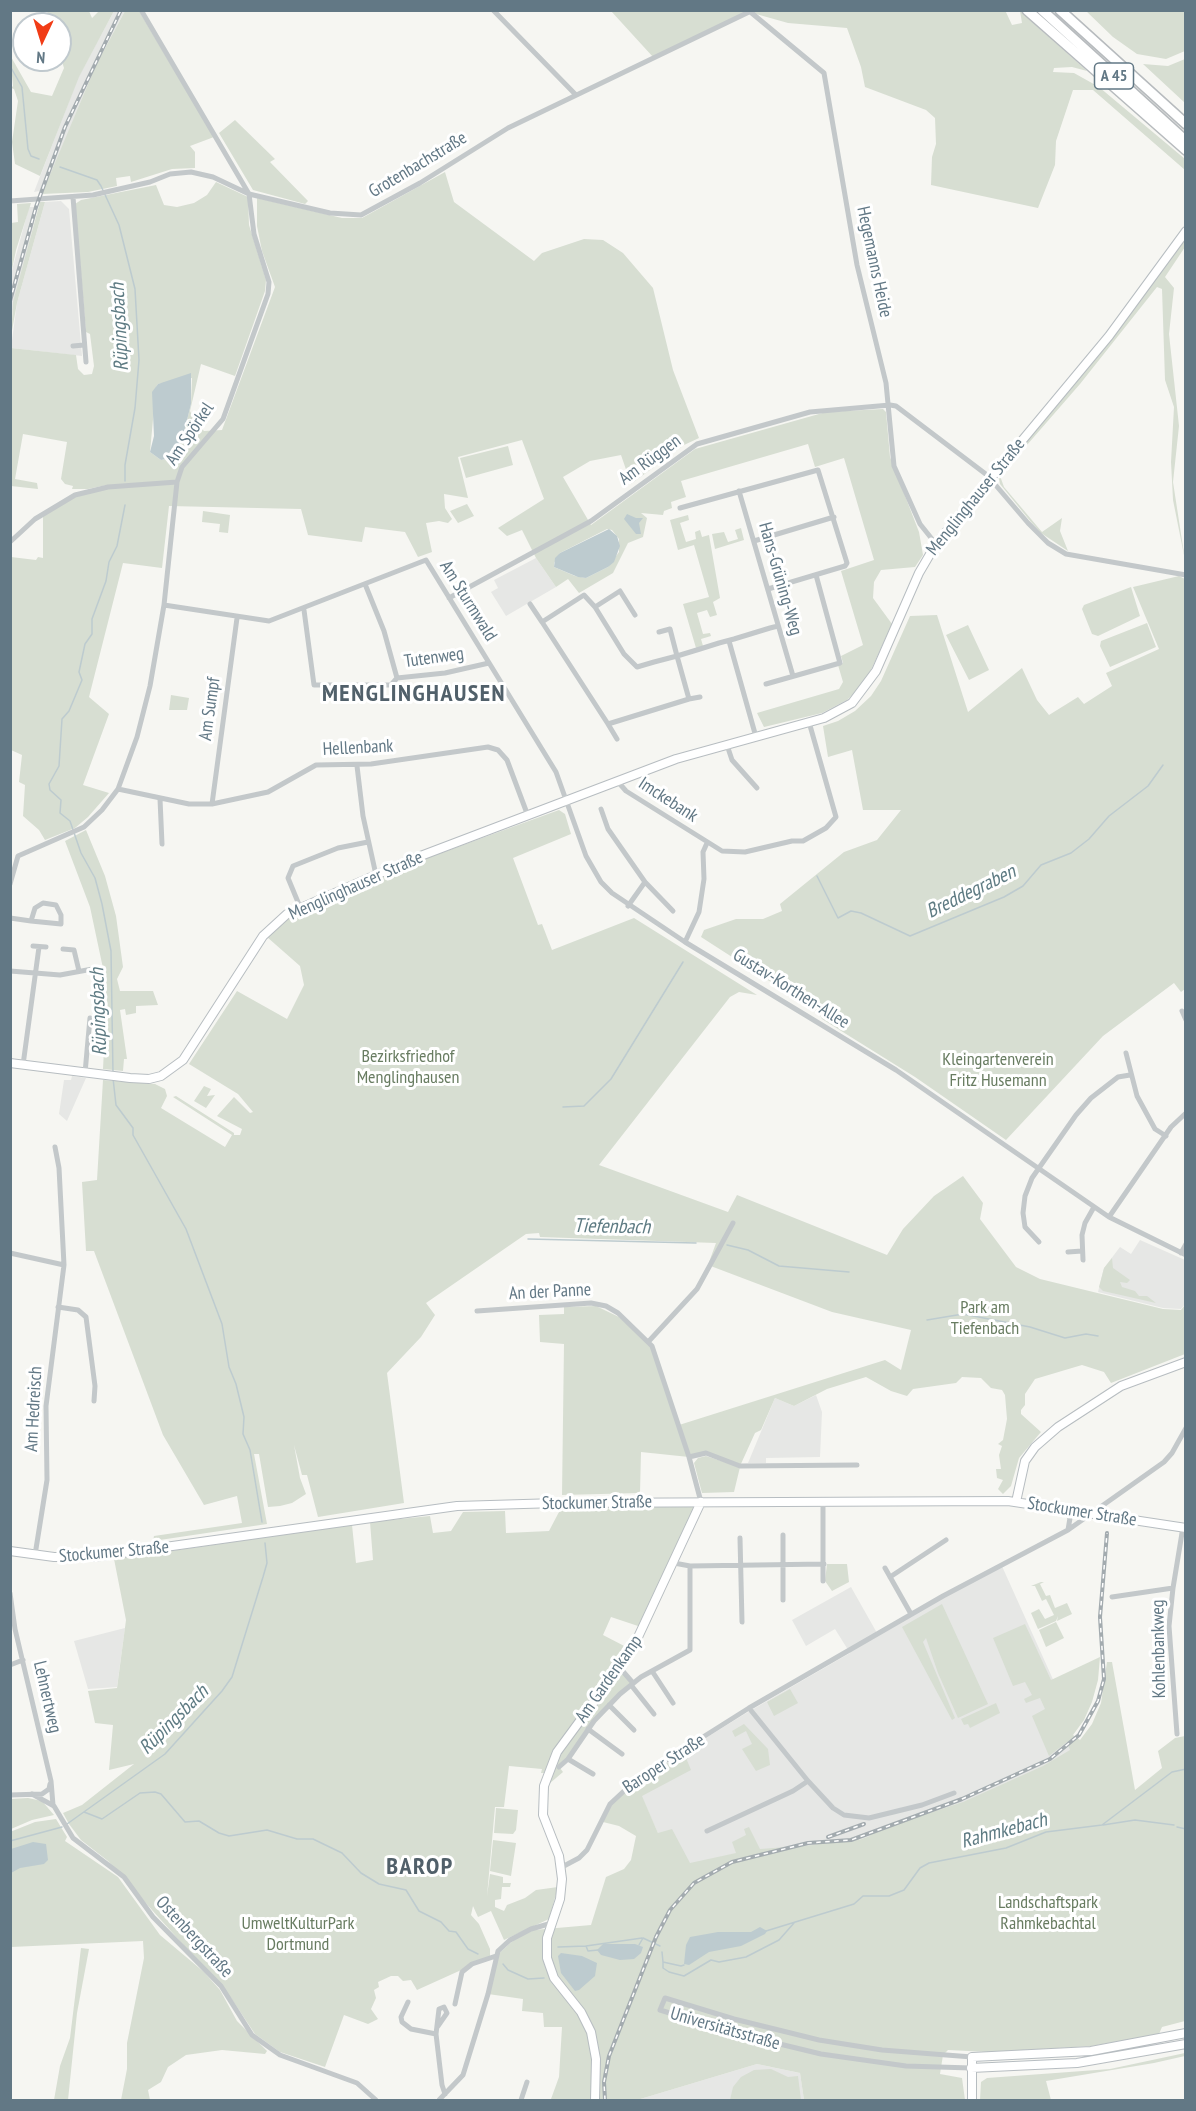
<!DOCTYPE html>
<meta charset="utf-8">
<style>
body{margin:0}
#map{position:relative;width:1196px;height:2111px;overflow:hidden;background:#f6f6f2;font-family:"PT Sans Narrow",sans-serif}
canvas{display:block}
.frame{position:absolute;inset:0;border:12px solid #627885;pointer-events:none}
.north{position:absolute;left:12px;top:12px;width:60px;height:60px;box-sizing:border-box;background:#fff;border:2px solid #c0c9ce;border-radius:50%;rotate:184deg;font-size:16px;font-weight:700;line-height:24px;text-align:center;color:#627885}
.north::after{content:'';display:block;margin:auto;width:21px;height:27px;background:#f13c16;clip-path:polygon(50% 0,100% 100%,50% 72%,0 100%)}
</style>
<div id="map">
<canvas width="1196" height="2111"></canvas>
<div class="frame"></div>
<div class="north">N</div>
</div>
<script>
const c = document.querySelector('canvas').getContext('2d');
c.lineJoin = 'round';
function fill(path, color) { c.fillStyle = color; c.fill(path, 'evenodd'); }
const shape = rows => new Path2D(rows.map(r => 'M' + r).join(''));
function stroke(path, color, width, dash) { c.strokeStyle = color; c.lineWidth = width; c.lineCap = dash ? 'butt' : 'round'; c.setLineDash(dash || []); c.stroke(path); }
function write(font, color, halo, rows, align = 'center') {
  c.font = font + ' "PT Sans Narrow",sans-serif'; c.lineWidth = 6; c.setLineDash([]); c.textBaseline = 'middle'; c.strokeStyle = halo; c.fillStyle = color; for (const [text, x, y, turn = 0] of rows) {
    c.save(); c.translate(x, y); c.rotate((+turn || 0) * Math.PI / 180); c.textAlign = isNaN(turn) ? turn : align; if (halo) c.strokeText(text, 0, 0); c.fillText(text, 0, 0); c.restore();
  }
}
const built = shape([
 [114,11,125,11,96,65,45,190,34,192,78,78],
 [61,201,69,209,82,356,11,348,17,303,45,202],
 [29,207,38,207,11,318,11,274],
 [536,558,556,587,506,616,491,592,498,588,494,580],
 [72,1076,86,1078,67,1121,59,1114,64,1080,71,1080],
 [1140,1240,1185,1260,1185,1304,1181,1309,1163,1308,1098,1292,1104,1268,1120,1247,1131,1254],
 [816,1395,822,1412,820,1457,766,1458,766,1463,748,1463,775,1398,794,1406],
 [1001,1564,1056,1686,1079,1759,833,1852,756,1849,690,1864,658,1833,635,1782,743,1715,850,1653,835,1629,806,1646,792,1620,851,1587,877,1633],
 [125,1628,117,1687,88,1689,74,1641],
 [757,2064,800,2073,804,2100,637,2100]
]);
const green = shape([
 [1005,10,1012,25,1022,23,1020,11,1087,71,1072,67,1054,68,1053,72,1074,73,1099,87,1185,159,1185,170,1093,90,1073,90,1056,141,1055,165,1038,208,931,185,932,157,936,144,935,118,926,110,865,87,861,67,847,28,788,23,749,12,653,57,611,11],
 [47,11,89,11,92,18,99,11,114,11,79,77,40,176,15,164,12,142,18,101,14,89,11,88,13,86,10,55,31,92,52,96,64,68,60,55,60,24,51,24],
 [125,11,139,11,214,137,190,146,195,152,195,168,172,169,131,182,130,176,116,178,117,186,88,192,42,194,96,65],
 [1086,11,1185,11,1185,51,1166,59,1137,54,1113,37],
 [1185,59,1185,103,1143,64,1168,66],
 [235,120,275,159,270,162,308,201,305,204,253,190,219,133],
 [445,172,454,202,534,261,542,253,584,239,603,240,623,253,653,288,673,370,699,438,684,445,631,484,621,455,590,461,563,477,591,525,695,449,826,412,883,409,886,412,890,457,919,532,923,555,915,567,881,570,874,582,873,598,892,624,870,672,861,687,847,700,822,713,764,727,757,713,839,689,843,682,838,665,843,663,841,656,863,645,841,571,874,560,844,458,815,467,808,444,681,481,686,497,671,502,672,508,664,511,663,515,641,513,647,518,643,537,628,543,613,573,579,593,568,579,556,587,536,558,522,530,507,536,498,528,544,499,522,440,458,457,468,498,444,494,445,508,452,519,448,523,439,521,426,523,432,552,418,557,405,532,365,527,362,542,308,535,301,509,169,506,162,568,123,563,89,697,109,714,83,785,109,793,88,817,75,828,45,840,39,830,23,816,25,785,19,782,22,755,11,750,11,557,36,560,38,557,43,558,43,515,75,497,106,489,107,485,88,489,72,489,73,486,65,484,61,479,67,442,23,434,15,479,37,483,38,489,11,486,11,348,76,355,78,369,84,375,92,374,94,366,90,334,86,332,75,204,81,200,156,185,164,205,177,207,194,203,207,195,216,182,248,197,249,225,266,280,265,291,235,376,201,364,190,411,196,423,204,431,222,430,275,287,262,251,257,226,257,198,342,218,362,218],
 [192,378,191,404,182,440,166,459,161,460,150,452,156,387,158,384],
 [607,529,612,530,619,539,619,552,608,567,586,578,575,576,554,567,554,563,560,553],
 [40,202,45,202,17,303,11,336,13,302],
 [31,203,16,250,11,274,11,223,18,222,17,204],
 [1185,237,1185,247,1165,277,1174,288,1169,334,1179,426,1173,482,1185,560,1173,500,1171,462,1174,407,1165,380,1162,289,1157,287,1080,384,1000,476,1004,487,1042,532,1062,518,1060,531,1068,551,1041,533,1031,522,1000,484,998,473,1111,340],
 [508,446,513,465,466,478,460,458],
 [467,504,474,516,458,523,450,511],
 [203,511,230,515,228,533,219,532,220,524,202,522],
 [688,515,689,520,680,523,686,542,696,539,695,532,700,530,702,537,709,535,720,598,713,602,717,615,710,617,707,610,697,613,703,634,710,633,711,636,701,639,703,646,696,648,683,604,709,597,694,545,678,550,670,520],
 [741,528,744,540,715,549,712,534,724,532,728,542,738,539,735,530],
 [1179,576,1185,579,1185,989,1181,992,1174,983,1103,1036,1006,1140,915,1077,822,1019,819,1013,701,937,704,930,736,919,763,919,782,911,780,904,844,852,877,840,901,810,863,810,852,750,828,757,823,726,838,721,855,711,871,696,881,681,910,616,937,615,968,712,1022,668,1037,700,1049,715,1078,697,1084,704,1112,686,1106,673,1159,649,1133,587],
 [1131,587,1140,616,1098,636,1092,634,1082,609,1084,605],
 [1147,623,1156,647,1110,667,1100,646,1101,641],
 [968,625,989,670,969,680,946,635],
 [171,695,189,698,187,710,169,710],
 [559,810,565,814,571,834,513,858,538,925,542,924,552,950,634,918,757,995,739,992,730,997,599,1165,728,1212,737,1195,887,1255,903,1229,934,1196,963,1176,983,1203,980,1219,1016,1267,1040,1279,1163,1309,1181,1310,1185,1305,1185,1354,1111,1383,1104,1372,1082,1365,1035,1379,1025,1394,1025,1405,1021,1410,1021,1414,1041,1432,1019,1458,1011,1486,1003,1494,998,1489,1003,1480,997,1478,996,1469,1001,1469,999,1455,1002,1446,998,1444,1003,1440,1007,1419,1005,1395,1002,1390,991,1388,981,1378,962,1377,956,1383,913,1389,907,1396,891,1391,866,1377,827,1389,794,1406,775,1398,761,1430,755,1433,740,1466,707,1453,689,1457,641,1452,640,1493,562,1495,564,1344,540,1342,539,1315,564,1314,564,1307,596,1306,619,1317,652,1346,679,1425,885,1360,901,1370,911,1330,832,1312,708,1265,716,1243,540,1237,539,1233,526,1234,426,1303,435,1315,421,1337,387,1373,404,1503,318,1517,307,1475,302,1475,294,1445,300,1478,306,1494,292,1503,280,1506,268,1507,259,1454,254,1454,267,1524,153,1541,154,1536,242,1523,237,1496,204,1505,163,1435,94,1251,86,1251,82,1182,97,1180,103,1080,155,1084,165,1089,167,1096,161,1108,225,1147,232,1135,173,1097,176,1096,234,1133,234,1135,240,1135,242,1129,217,1116,234,1097,250,1113,253,1112,238,1094,189,1064,237,991,287,1019,304,985,300,966,267,937,289,917,302,910,430,857],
 [86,830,105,876,116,916,123,967,117,979,120,991,153,991,158,1005,136,1006,136,1013,126,1015,125,1009,120,1010,127,1059,124,1059,123,1071,103,1069,106,1009,104,973,90,907,65,841],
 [204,1086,211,1089,207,1096,215,1095,206,1108,194,1101],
 [1112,1258,1113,1268,1130,1280,1127,1283,1120,1282,1122,1287,1135,1291,1139,1296,1147,1296,1156,1303,1103,1291,1099,1287,1104,1268],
 [706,1456,740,1467,734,1492,702,1493,694,1463,698,1458],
 [657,1502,701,1502,644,1628,611,1617,603,1635,632,1650,620,1668,633,1683,609,1705,560,1768,563,1772,549,1784,553,1753,544,1773,541,1773,542,1769,509,1766,504,1807,495,1807,487,1896,490,1874,503,1877,503,1883,511,1883,510,1887,502,1887,501,1899,495,1900,495,1907,504,1911,507,1905,525,1898,536,1890,558,1887,549,1919,504,1940,491,1911,478,1917,473,1906,471,1915,479,1924,490,1949,490,1957,417,1990,411,1980,403,1981,398,1976,391,1976,378,1982,379,1987,374,1990,376,1998,371,2009,378,2019,368,2024,344,2015,325,2067,280,2052,255,2034,231,1998,108,1861,81,1840,69,1824,63,1813,82,1805,134,1764,109,1770,113,1725,95,1723,88,1691,117,1688,126,1620,114,1559,352,1525,356,1563,373,1560,370,1522,430,1516,433,1533,451,1531,463,1512,505,1511,506,1533,549,1531,560,1510,643,1507],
 [827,1564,847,1564,849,1582,832,1591,825,1581],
 [1041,1582,1044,1582,1040,1584,1046,1596,1050,1595,1055,1608,1067,1603,1072,1614,1057,1621,1058,1616,1056,1621,1038,1629,1031,1613,1039,1609,1045,1619,1054,1615,1046,1599,1042,1601,1035,1586,1031,1586],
 [942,1604,988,1704,958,1718,938,1673,926,1638,923,1642,955,1718,952,1720,902,1627],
 [1056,1622,1064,1638,1046,1647,1039,1630],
 [1025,1624,1051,1680,1100,1657,1098,1680,1092,1702,1084,1720,1073,1735,1080,1740,1092,1724,1101,1703,1107,1662,1112,1662,1135,1790,1162,1768,1158,1751,1175,1738,1185,1736,1185,2021,1162,2027,1159,2034,1092,2046,989,2052,948,2050,943,2055,940,2074,962,2078,965,2100,804,2100,800,2073,757,2064,637,2100,551,2099,559,2077,562,2027,544,2027,543,2013,522,2011,523,1999,488,1994,496,1956,516,1938,534,1930,591,1925,606,1877,624,1869,631,1860,636,1836,619,1826,603,1822,612,1804,636,1782,684,1753,691,1770,642,1796,658,1833,672,1829,690,1863,736,1853,732,1842,746,1835,744,1829,749,1827,760,1849,813,1845,833,1840,858,1838,859,1840,870,1836,869,1833,963,1802,1043,1766,1070,1750,1067,1742,1049,1756,1032,1716,1045,1709,1040,1698,1026,1703,1024,1699,1032,1695,1025,1682,1013,1686,993,1638],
 [790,1689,798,1703,774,1716,767,1702],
 [996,1703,1000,1713,970,1728,968,1724,964,1725,961,1719],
 [744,1724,768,1749,770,1765,756,1771,742,1749,752,1744,746,1731,735,1737,732,1731],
 [28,1798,42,1801,54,1815,32,1820,11,1829,11,1799],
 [496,1808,518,1810,516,1830,513,1834,494,1833],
 [56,1819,67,1837,65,1841,118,1877,160,1935,204,1972,220,1990,237,2021,267,2051,265,2054,222,2050,186,2055,168,2067,161,2082,148,2090,150,2100,121,2100,127,2069,127,2043,144,1958,143,1941,11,1947,10,1832,35,1822],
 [493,1840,516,1843,511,1876,490,1871],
 [81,1948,89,1949,77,2013,68,2100,54,2100,60,2066,70,2038],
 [1185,2053,1185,2056,1154,2063,1046,2081,1051,2100,980,2100,981,2082,987,2078,1110,2069],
 [771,2069,788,2077,798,2076,801,2100,730,2100,733,2087,741,2077,754,2070]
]);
const water = shape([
 [191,373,191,404,182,440,166,459,161,460,150,452,154,436,152,392,158,384],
 [627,514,636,518,643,518,639,523,641,534,636,534,624,519],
 [609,529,617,536,620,546,614,562,608,567,586,578,578,577,554,567,555,558,560,553],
 [33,1842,46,1844,48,1860,44,1864,20,1868,11,1873,11,1849],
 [760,1927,767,1931,765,1934,741,1946,709,1952,689,1965,684,1964,686,1945,690,1937,718,1932,751,1932],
 [603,1944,635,1944,643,1947,641,1953,634,1959,620,1960,601,1955,597,1950],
 [561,1953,582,1956,597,1963,595,1976,579,1990,575,1991,561,1973,558,1956]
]);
const stream = shape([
 [10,66,22,87,28,149,31,156,39,159],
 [60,167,97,180,101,186,119,225,135,289,139,360,135,408,125,465,125,481],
 [817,876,838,918,851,911,861,913,910,936,1004,897,1023,886,1041,865,1071,853,1089,839,1109,816,1148,786,1163,765],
 [113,1073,111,951,102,904,95,878,81,853,70,821,60,813,61,800,50,790,49,784,59,766,62,719,69,711,82,680,79,672,85,644,92,634,92,619,106,581,109,562,117,546,125,505],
 [113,1078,116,1105,133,1128,133,1135,186,1229,222,1324,229,1367,236,1384,244,1417,243,1434,250,1450,262,1522],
 [563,1107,584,1106,611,1079,683,962],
 [528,1239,696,1243],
 [727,1245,748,1250,779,1266,849,1272],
 [927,1320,963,1314,1030,1327,1065,1338,1086,1334,1098,1336],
 [84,1812,102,1819,140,1793,155,1792,161,1794,185,1822,199,1821,219,1833,229,1836,267,1830,297,1839,313,1839,342,1853,361,1873,379,1884,406,1890,419,1911,441,1922,449,1931,456,1932,468,1949,478,1954],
 [67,1824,165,1754,222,1691,232,1677,263,1577,267,1563,265,1543],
 [1103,1825,1135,1820,1174,1825],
 [1177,1827,1186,1829],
 [10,1841,62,1827],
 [766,1931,854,1904,863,1896,889,1896,904,1890,920,1868,929,1863,1006,1848,1046,1832,1102,1825,1172,1772,1186,1769],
 [639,1945,643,1938,660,1946],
 [586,1946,642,1938],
 [558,1947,586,1946,588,1951,598,1950],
 [662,1952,663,1962,681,1966,684,1965],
 [663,1962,663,1968,669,1972,684,1976,711,1960,719,1962,746,1957,779,1940,794,1923],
 [503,1964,508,1970,528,1979,544,1978]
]);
const street = shape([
 [493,10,576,95],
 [748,10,824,73,857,265,886,383,894,466,920,524,936,544],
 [73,197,86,362],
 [10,201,93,195,150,182,170,174,191,172,213,177,249,194,330,213,361,215,420,183,508,128,749,12],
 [73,346,84,345],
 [739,491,793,676],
 [680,508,818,470,847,563,845,566,768,589],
 [754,541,834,517],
 [10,542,35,519,75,495,108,487,177,482],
 [365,584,384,631,397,678],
 [449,598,591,521,697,444,810,412,890,405,896,406,987,475,1028,523,1048,543,1066,554,1186,575],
 [530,604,542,622],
 [164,605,269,621,426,560,556,772,586,856,601,882,612,893,685,942,896,1070,1109,1217,1186,1255],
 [595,607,620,591,635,615],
 [304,610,314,685,391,685,397,678,445,673,489,663],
 [659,632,670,629,677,656,689,699,608,724,542,622,584,595,595,607,624,654,637,667,654,662,677,656,700,649,719,643,734,639,770,628,778,626],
 [729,641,756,737],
 [766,684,840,663,816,575],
 [689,699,700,697],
 [608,724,617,739],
 [727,745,732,760,757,788],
 [357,766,363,816,376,875],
 [619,783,626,791,722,851,745,852,792,841,803,841,826,828,836,817,809,722],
 [118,789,189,804,212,804,268,792,316,765,371,764,488,747,498,750,507,760,528,816],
 [160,799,162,844],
 [212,804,237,618],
 [601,809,608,829,645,882],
 [10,884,18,856,84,827,102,810,118,789,137,737,150,686,164,605,177,482,182,467,223,419,268,294,269,282,254,234,249,194,141,10],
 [628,906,645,882,673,911],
 [300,907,288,878,293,866,338,848,368,842],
 [10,918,31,921,61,924,61,915,56,905,43,903,35,908,31,921],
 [685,942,699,912,704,879,703,852,707,843],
 [33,946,46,947],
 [63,949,74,950,79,971],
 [10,971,60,975,98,968],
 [1182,1011,1186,1020],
 [1126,1053,1137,1096,1155,1129,1166,1136],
 [23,1065,39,947],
 [85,1073,90,1018],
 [1109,1217,1171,1127,1186,1113],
 [1039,1242,1025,1227,1023,1213,1025,1196,1032,1178,1076,1115,1091,1098,1118,1077,1130,1075],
 [1068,1252,1082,1251],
 [10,1253,64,1265],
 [1181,1253,1186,1244],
 [1083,1260,1082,1235,1085,1223,1094,1207],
 [58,1307,78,1310,86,1317,95,1386,94,1401],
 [477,1311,591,1303,606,1306,618,1313,652,1346,689,1457,701,1502],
 [649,1341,697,1289,733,1223],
 [689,1457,706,1453,740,1466,857,1465],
 [823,1502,823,1581],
 [1064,1509,1070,1518,1068,1530],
 [783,1535,783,1600],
 [740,1538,742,1622],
 [35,1555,47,1480,46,1406,64,1265,59,1168,55,1147],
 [674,1563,690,1566,824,1564],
 [885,1568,911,1614],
 [890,1577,946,1540],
 [10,1593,15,1629,51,1781,53,1805],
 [1112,1597,1173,1588],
 [10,1665,23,1660],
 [620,1668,633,1683],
 [652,1671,673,1703],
 [631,1685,654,1714],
 [609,1705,634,1730],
 [749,1708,808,1781,833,1808,844,1815,869,1818,922,1805,954,1793],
 [588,1729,622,1754],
 [1177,1734,1169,1626,1173,1588,1183,1527],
 [568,1759,593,1774],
 [559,1767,568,1759,594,1721,620,1694,641,1677,690,1650,690,1566],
 [32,1794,54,1806,73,1838,124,1877,153,1917,221,1986,252,2035,280,2055,357,2083,376,2100],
 [10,1795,42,1794,49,1789,50,1784],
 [707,1831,793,1791,808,1781],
 [562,1867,579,1858,587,1850,610,1804,638,1778,749,1708,943,1596,1068,1530,1164,1462,1172,1453,1186,1428],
 [408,2002,401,2017,402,2022,411,2029,436,2034],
 [455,2004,462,1972,472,1964,496,1956],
 [438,2026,447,2013,444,2007,439,2009,436,2034,442,2085,445,2094],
 [971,2068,906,2066,821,2054,734,2033,660,2010,665,1998,734,2019,819,2040,882,2050,972,2057],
 [439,2100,463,2075,488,1994,498,1951,510,1940,531,1929,552,1923],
 [521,2100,527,2082]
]);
const secondary = shape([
 [10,1063,130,1078,149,1079,161,1076,183,1060,263,936,287,914,410,860,676,759,824,718,852,703,876,671,919,573,936,544,1109,336,1186,231],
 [1016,1502,1025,1461,1035,1447,1058,1427,1121,1386,1186,1362],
 [10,1551,54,1557,94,1557,457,1506,557,1503,1008,1501,1186,1528],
 [971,2068,1077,2063,1186,2044],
 [595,2100,596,2059,591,2032,581,2012,554,1978,547,1958,547,1938,560,1899,562,1879,559,1856,543,1815,544,1786,557,1752,632,1650,701,1502],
 [972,2100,972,2057,1091,2051,1186,2033]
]);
const highway = shape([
 [1027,10,1186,150],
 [1042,10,1186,141],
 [1060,10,1186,124]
]);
const rail = shape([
 [10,301,36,207,65,127,121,10],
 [828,1837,864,1824],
 [605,2100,604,2082,609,2056,656,1937,670,1910,694,1883,732,1862,808,1843,851,1840,962,1799,1050,1759,1079,1735,1098,1701,1104,1679,1100,1617,1107,1533]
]);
const shields = [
 [1114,76,39]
];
const shieldNames = [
 ["A 45",1114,76]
];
const streetNames = [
 ["Grotenbachstraße",418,165,-31],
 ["Hegemanns Heide",874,262,78],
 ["Am Spörkel",190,434,-56],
 ["Am Rüggen",650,460,-36],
 ["Menglinghauser Straße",976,497,-51],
 ["Hans-Grüning-Weg",780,579,74],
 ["Am Sturmwald",468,601,58],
 ["Tutenweg",434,658,-8],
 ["Am Sumpf",210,709,-82],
 ["Hellenbank",358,748,-3],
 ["Imckebank",668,800,33],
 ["Menglinghauser Straße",356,886,-24],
 ["Gustav-Korthen-Allee",791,989,32],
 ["An der Panne",550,1292,-3],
 ["Am Hedreisch",34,1409,-87],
 ["Stockumer Straße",597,1503,-1],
 ["Stockumer Straße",1082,1512,9],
 ["Stockumer Straße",114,1552,-5],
 ["Kohlenbankweg",1159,1649,-91],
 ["Am Gardenkamp",609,1679,-55],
 ["Lehnertweg",47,1697,77],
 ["Baroper Straße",664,1764,-33],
 ["Ostenbergstraße",194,1937,47],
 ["Universitätsstraße",725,2029,16]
];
const parkNames = [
 ["Bezirksfriedhof",408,1057],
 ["Menglinghausen",408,1078],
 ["Kleingartenverein",998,1060],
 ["Fritz Husemann",998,1081],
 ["Park am",985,1308],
 ["Tiefenbach",985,1329],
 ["Landschaftspark",1048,1903],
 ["Rahmkebachtal",1048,1924],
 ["UmweltKulturPark",298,1924],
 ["Dortmund",298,1945]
];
const waterNames = [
 ["Rüpingsbach",120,327,-93],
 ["Breddegraben",971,892,-26],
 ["Rüpingsbach",99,1012,-92],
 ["Tiefenbach",612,1227,1],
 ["Rüpingsbach",174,1720,-45],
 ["Rahmkebach",1004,1831,-15]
];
const districtNames = [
 ["MENGLINGHAUSEN",414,694],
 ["BAROP",420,1867]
];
fill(built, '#e6e7e5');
fill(green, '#d7ded2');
fill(water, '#bdcbcf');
stroke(stream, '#bdcbcf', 1.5);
stroke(secondary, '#b7bdc1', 10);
stroke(highway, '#b7bbbe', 12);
stroke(street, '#c3c8ca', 5);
stroke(secondary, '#fff', 8);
stroke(highway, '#fff', 9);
stroke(rail, '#a3abaf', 4);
stroke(rail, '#fff', 1.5, [4.5]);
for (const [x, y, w] of shields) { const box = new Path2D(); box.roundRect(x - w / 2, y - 13, w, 26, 4.5); c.fillStyle = '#fff'; c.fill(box); stroke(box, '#627885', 1.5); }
write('bold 16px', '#627885', null, shieldNames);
write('18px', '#627885', '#fff', streetNames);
write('18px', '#687c61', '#fff', parkNames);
write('italic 20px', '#5e7b83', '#fff', waterNames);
c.letterSpacing = '1.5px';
write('bold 24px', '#51606a', '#fff', districtNames);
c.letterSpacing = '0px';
</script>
